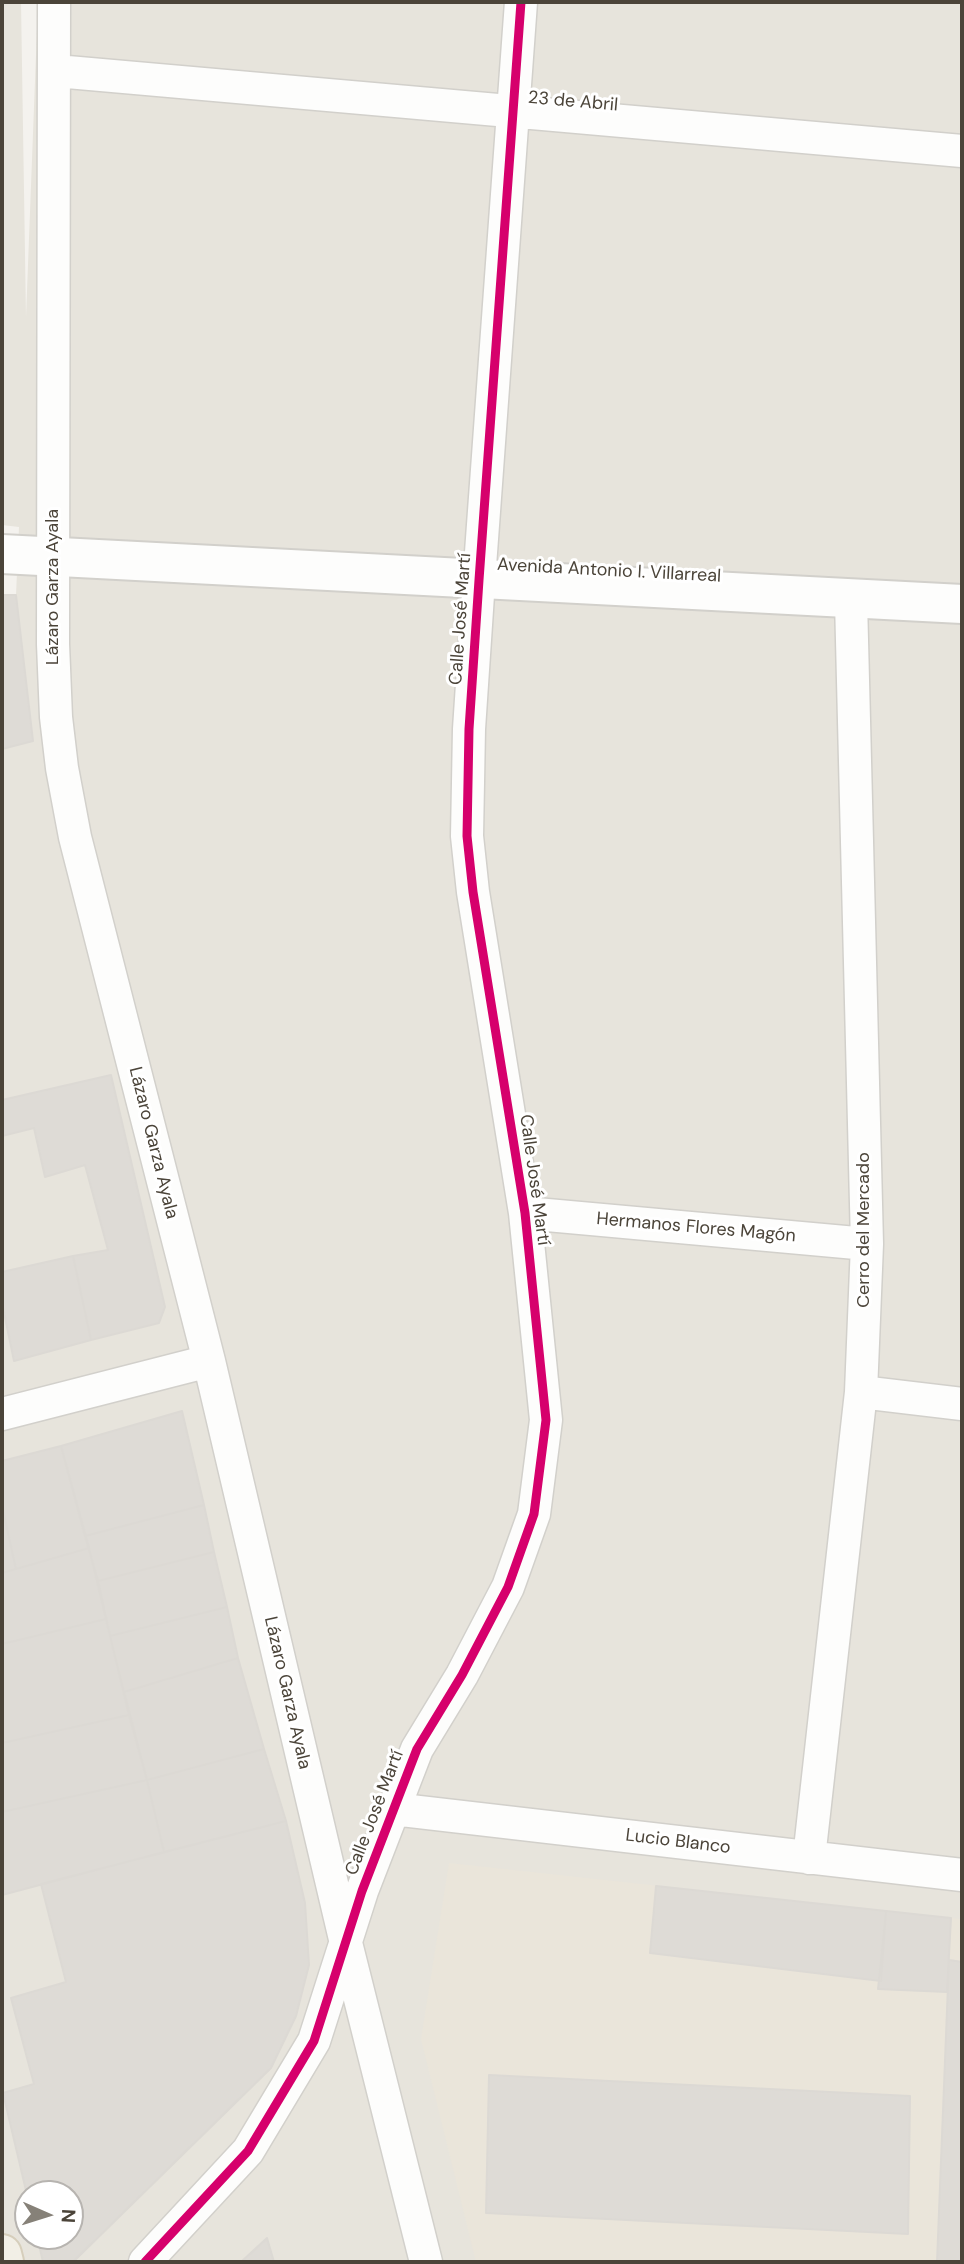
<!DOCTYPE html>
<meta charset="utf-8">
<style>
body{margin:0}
#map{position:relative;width:964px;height:2264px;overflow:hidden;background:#f4f2ee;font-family:"DM Sans",sans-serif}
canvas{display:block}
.frame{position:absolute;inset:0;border:4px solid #4b4439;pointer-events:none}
.north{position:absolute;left:14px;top:2180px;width:70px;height:70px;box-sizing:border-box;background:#fff;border:2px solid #b7b4b0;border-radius:50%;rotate:93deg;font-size:19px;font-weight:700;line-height:28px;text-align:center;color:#4b4439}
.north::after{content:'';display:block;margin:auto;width:24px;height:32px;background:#868178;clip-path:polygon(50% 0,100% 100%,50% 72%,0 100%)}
</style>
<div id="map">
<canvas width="964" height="2264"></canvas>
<div class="frame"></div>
<div class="north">N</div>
</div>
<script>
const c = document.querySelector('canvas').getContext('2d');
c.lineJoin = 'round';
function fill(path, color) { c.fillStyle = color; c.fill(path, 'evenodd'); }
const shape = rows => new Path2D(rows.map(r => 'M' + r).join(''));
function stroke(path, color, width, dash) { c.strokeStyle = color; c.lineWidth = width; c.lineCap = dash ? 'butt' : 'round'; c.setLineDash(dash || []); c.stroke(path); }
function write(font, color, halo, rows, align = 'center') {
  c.font = font + ' "DM Sans",sans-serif'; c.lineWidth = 6; c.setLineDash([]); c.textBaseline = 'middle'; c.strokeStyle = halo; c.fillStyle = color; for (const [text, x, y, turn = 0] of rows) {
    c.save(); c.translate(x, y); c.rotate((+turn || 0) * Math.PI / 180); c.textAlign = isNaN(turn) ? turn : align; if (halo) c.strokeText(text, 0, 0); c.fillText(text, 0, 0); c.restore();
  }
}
const residential = shape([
 [2,2,21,2,26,317,38,2,962,2,962,2262,2,2262,2,594,16,595,19,527,2,525],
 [28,2194,70,2194,70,2236,28,2236]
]);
const education = shape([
 [449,1863,962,1919,962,2262,476,2262,421,2039]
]);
const building = shape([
 [2,595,16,595,33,741,2,749,2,595],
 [111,1075,165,1307,159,1323,91,1340,73,1256,108,1250,85,1165,45,1177,34,1128,2,1136,2,1100,111,1075],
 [73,1256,91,1340,14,1361,2,1303,2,1272,73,1256],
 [182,1411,204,1505,85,1536,61,1446,182,1411],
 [61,1446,89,1548,16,1569,2,1506,2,1461,61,1446],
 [204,1505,214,1552,98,1581,85,1536,204,1505],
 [2,1506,16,1569,2,1573,2,1506],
 [89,1548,106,1619,2,1644,2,1573,89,1548],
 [214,1552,227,1607,110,1636,98,1581,214,1552],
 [227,1607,238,1658,124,1692,110,1636,227,1607],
 [106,1619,129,1715,2,1743,2,1644,106,1619],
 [238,1658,264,1749,147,1780,124,1692,238,1658],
 [129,1715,147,1780,2,1812,2,1743,129,1715],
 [264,1749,286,1821,164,1852,147,1780,264,1749],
 [147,1780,164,1852,2,1895,2,1812,147,1780],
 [286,1821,305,1903,309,1965,296,2016,271,2068,73,2262,43,2262,37,2236,70,2236,70,2194,28,2194,28,2199,3,2093,34,2084,11,1998,66,1982,41,1884,286,1821],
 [656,1886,886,1911,881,1981,650,1953,656,1886],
 [886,1911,951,1918,947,1992,878,1989,886,1911],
 [949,1960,962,1962,962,2262,937,2262,949,1960],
 [489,2075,910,2096,908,2234,486,2213,489,2075],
 [267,2238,274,2262,241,2262,267,2238]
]);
const minor = shape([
 [54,2,53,644,56,717,62,768,75,837,209,1361,345,1939,426,2262],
 [56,71,962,151],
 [525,1213,867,1244],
 [861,1392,962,1404],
 [2,1414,209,1361],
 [393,1809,962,1875],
 [809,1858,861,1392,867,1244,851,600],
 [145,2262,248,2151,314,2041,362,1891,417,1749,462,1675,508,1587,534,1514,546,1420,525,1213,473,892,467,836,469,729,479,580,521,2]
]);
const tertiary = shape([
 [2,554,962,604]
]);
const primary = shape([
 [2,2254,4,2262]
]);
const cycleway = shape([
 [145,2262,248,2151,314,2041,362,1891,417,1749,462,1675,508,1587,534,1514,546,1420,525,1213,473,892,467,836,469,729,479,580,521,2]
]);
const streetNames = [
 ["23 de Abril",573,102,5],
 ["Avenida Antonio I. Villarreal",609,571,3],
 ["Lázaro Garza Ayala",53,587,-90],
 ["Calle José Martí",461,619,-86],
 ["Lázaro Garza Ayala",153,1143,76],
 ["Calle José Martí",534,1180,82],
 ["Hermanos Flores Magón",696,1228,5],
 ["Cerro del Mercado",864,1230,-90],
 ["Lázaro Garza Ayala",287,1693,77],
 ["Calle José Martí",375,1813,-69],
 ["Lucio Blanco",678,1842,7]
];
fill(residential, '#e7e4dc');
fill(education, '#eae5da');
fill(building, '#dedbd6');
stroke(building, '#dcd9d4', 2);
stroke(minor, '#d2d0cb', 35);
stroke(tertiary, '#d2d0cb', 42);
stroke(primary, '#d6cebb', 42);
stroke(minor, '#fdfdfc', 32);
stroke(tertiary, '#fdfdfc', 38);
stroke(primary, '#f2efe6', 38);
stroke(cycleway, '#d6006c', 9);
write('18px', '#4b4439', '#fff', streetNames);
</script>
